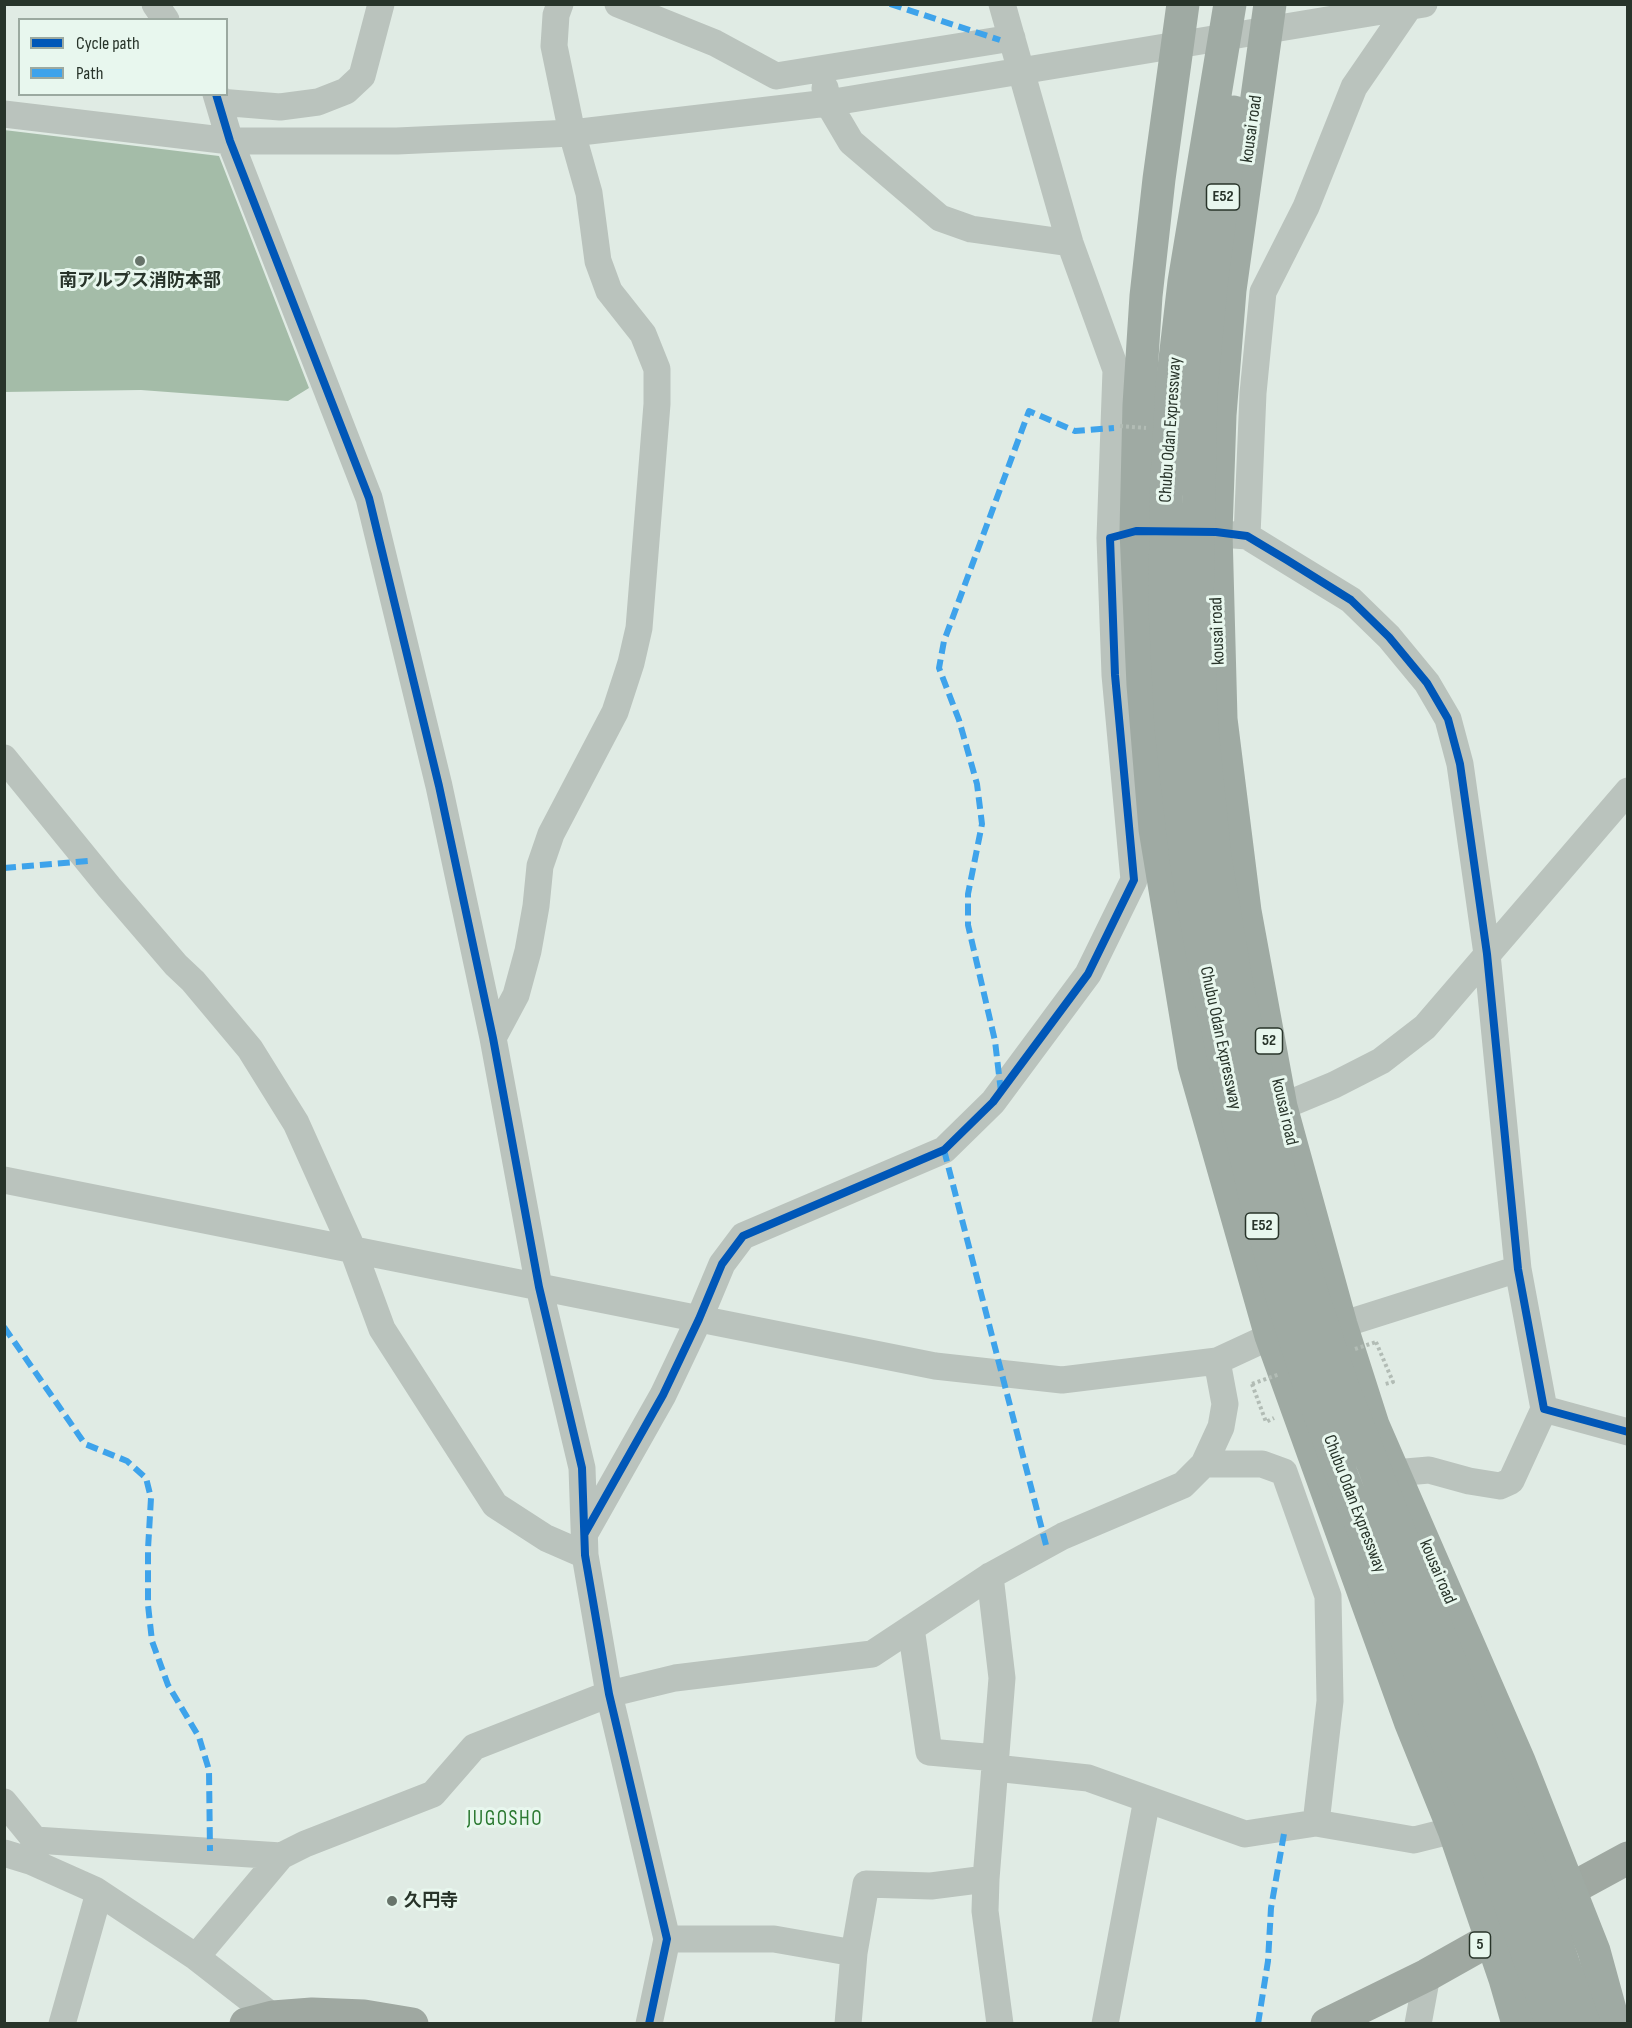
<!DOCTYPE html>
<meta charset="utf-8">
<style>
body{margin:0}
#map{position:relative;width:1632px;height:2028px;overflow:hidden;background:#e0ebe4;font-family:"Sofia Sans Condensed",sans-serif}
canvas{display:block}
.frame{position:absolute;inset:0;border:6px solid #28342a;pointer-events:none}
.legend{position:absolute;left:18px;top:18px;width:210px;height:78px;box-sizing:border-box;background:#e8f7ee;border:2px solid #9ba9a0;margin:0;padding:8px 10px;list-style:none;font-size:18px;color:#28342a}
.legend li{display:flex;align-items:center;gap:12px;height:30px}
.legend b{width:30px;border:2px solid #9ba9a0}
</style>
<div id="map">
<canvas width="1632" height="2028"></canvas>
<div class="frame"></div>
<ul class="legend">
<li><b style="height:8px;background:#0057b8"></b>Cycle path</li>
<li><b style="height:8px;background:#3ea3eb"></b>Path</li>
</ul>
</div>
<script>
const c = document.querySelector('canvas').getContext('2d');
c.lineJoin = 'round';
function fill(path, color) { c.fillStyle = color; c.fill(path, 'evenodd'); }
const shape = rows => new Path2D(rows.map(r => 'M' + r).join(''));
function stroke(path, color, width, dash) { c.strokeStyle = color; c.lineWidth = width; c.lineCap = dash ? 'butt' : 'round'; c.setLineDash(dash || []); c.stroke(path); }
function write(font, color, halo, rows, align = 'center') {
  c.font = font + ' "Sofia Sans Condensed","Noto Sans JP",sans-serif'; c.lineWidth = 6; c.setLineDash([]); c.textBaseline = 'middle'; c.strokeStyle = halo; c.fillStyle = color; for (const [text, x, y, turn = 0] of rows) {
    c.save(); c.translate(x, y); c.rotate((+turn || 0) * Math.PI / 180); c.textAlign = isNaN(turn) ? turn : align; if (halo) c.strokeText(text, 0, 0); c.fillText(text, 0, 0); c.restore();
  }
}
const building = shape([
 [4,130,219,156,309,388,288,401,141,390,4,392]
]);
const path = shape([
 [1376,1342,1393,1382,1385,1384],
 [1252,1384,1266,1422,1274,1418]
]);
const minor = shape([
 [155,4,166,20],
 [618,4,715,43,776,76,1012,38],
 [1002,4,1070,243,1116,370,1110,538],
 [825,88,828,103,851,142,940,218,971,229,1070,243],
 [216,94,230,141,369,498,439,786,493,1038,539,1287,582,1468,585,1555,609,1694,667,1939,649,2024],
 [219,102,280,107,318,102,346,91,362,76,381,4],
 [4,114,230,141,397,141,572,133,828,103,1424,4],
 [1196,532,1247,536,1351,600,1389,637,1427,683,1448,719,1460,764,1487,954,1518,1269,1544,1409,1628,1432],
 [1247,536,1253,393,1263,292,1306,207,1354,87,1411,4],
 [4,758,109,887,176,965,193,981,250,1049,296,1123,353,1250,382,1329,495,1505,546,1538,585,1555],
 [493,1038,516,995,528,951,536,906,540,866,551,834,615,712,631,663,639,628,657,404,657,369,643,334,609,291,598,261,589,193,572,133,554,46,556,15,560,4],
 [1281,1107,1334,1085,1381,1061,1425,1027,1628,791],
 [4,1180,935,1366,1062,1380,1217,1361,1271,1336,1341,1325,1518,1269],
 [1204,1464,1262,1464,1284,1472,1328,1596,1330,1701,1316,1823],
 [1394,1473,1429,1470,1469,1481,1500,1486,1511,1481,1544,1409],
 [585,1533,663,1395,699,1319,722,1264,743,1236,944,1150,993,1102,1088,974,1134,880,1115,675,1110,538,1136,531,1155,532],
 [990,1576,1002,1678,986,1879,985,1911,1000,2024],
 [911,1628,929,1752,996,1758],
 [995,1768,1088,1778,1245,1834,1316,1823,1414,1840,1454,1830],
 [4,1802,35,1840,31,1857],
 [35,1840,281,1856],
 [4,1853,30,1861,95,1890,196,1957,273,2017,278,2024],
 [667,1939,774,1939,854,1953],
 [196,1957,281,1856,305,1844,433,1794,474,1747,609,1694,675,1678,872,1654,990,1576,1063,1536,1183,1485,1204,1464,1221,1427,1225,1404,1217,1361],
 [62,2024,99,1893],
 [848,2024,854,1953,866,1884,931,1886,986,1879],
 [1105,2024,1147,1799],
 [1418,2024,1427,1975]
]);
const major = shape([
 [246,2024,273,2017,312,2014,364,2016,412,2024],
 [1327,2024,1427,1975,1491,1939,1569,1890,1628,1858]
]);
const highway = shape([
 [1183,4,1159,179,1146,296,1139,405,1136,531,1143,685,1155,829,1194,1065,1271,1336,1410,1721,1454,1830,1505,1979,1518,2024],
 [1270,4,1230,290,1220,415,1216,532,1221,719,1245,911,1281,1107,1341,1325,1373,1425,1519,1761,1594,1951,1614,2024]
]);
const pathBridge = shape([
 [1120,426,1146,428],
 [1355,1349,1376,1342],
 [1252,1384,1280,1374]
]);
const highwayBridge = shape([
 [1230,4,1184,282,1172,385,1166,496,1165,611,1171,729,1186,860,1208,987,1257,1205,1284,1304,1313,1396,1342,1476,1500,1875,1552,2024],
 [1234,112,1212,278,1201,390,1197,612,1202,729,1215,857,1237,986,1285,1198,1312,1293,1342,1385,1534,1877,1584,2024]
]);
const quiet = shape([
 [890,4,1000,40],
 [4,868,88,861],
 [1001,1092,995,1041,968,925,968,894,982,824,977,784,959,720,939,668,944,641,1029,411,1075,431,1114,428],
 [944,1150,1046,1545],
 [4,1327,85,1444,127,1461,146,1478,151,1498,148,1549,148,1605,152,1641,168,1685,199,1737,209,1770,210,1851],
 [1258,2024,1268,1961,1271,1908,1285,1828]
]);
const cycleway = shape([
 [216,94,230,141,369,498,439,786,493,1038,539,1287,582,1468,585,1555,609,1694,667,1939,649,2024],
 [585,1533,663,1395,699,1319,722,1264,743,1236,944,1150,993,1102,1088,974,1134,880,1115,675,1110,538,1136,531,1216,532,1247,536,1287,560,1351,600,1389,637,1427,683,1448,719,1460,764,1487,954,1518,1269,1544,1409,1628,1432]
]);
const markers = [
 [140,261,6,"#68746b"],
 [392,1901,6,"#68746b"]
];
const shields = [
 [1223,197,33],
 [1269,1041,27],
 [1262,1226,33],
 [1480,1945,21]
];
const shieldNames = [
 ["E52",1223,197],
 ["52",1269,1041],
 ["E52",1262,1226],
 ["5",1480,1945]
];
const streetNames = [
 ["kousai road",1252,129,-82],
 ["Chubu Odan Expressway",1171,430,-86],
 ["kousai road",1218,631,-92],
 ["Chubu Odan Expressway",1220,1038,78],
 ["kousai road",1284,1112,77],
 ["Chubu Odan Expressway",1354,1504,69],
 ["kousai road",1437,1572,67]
];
const poiNames = [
 ["南アルプス消防本部",140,281],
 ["久円寺",404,1901,"left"]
];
const quarterNames = [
 ["JUGOSHO",505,1820]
];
fill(building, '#a4bca8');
stroke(path, '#b2bcb5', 4, [3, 3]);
stroke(minor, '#bac3bd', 27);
stroke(major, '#9fa8a1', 33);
stroke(highway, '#9faaa3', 33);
stroke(pathBridge, '#b2bcb5', 4, [3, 3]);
stroke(highwayBridge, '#9faaa3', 33);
stroke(quiet, '#3ea3eb', 6, [12, 6]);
stroke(cycleway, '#0057b8', 8);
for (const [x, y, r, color] of markers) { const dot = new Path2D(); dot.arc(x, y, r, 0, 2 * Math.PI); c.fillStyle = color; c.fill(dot); stroke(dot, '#e8f7ee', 2); }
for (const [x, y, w] of shields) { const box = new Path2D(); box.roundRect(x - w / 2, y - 13, w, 26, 4.5); c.fillStyle = '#e8f7ee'; c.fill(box); stroke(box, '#28342a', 1.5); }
write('bold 16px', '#28342a', null, shieldNames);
write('18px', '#28342a', '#e8f7ee', streetNames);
write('bold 18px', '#28342a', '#e8f7ee', poiNames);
c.letterSpacing = '1.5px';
write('21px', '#2b7931', '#e8f7ee', quarterNames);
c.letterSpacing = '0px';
</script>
